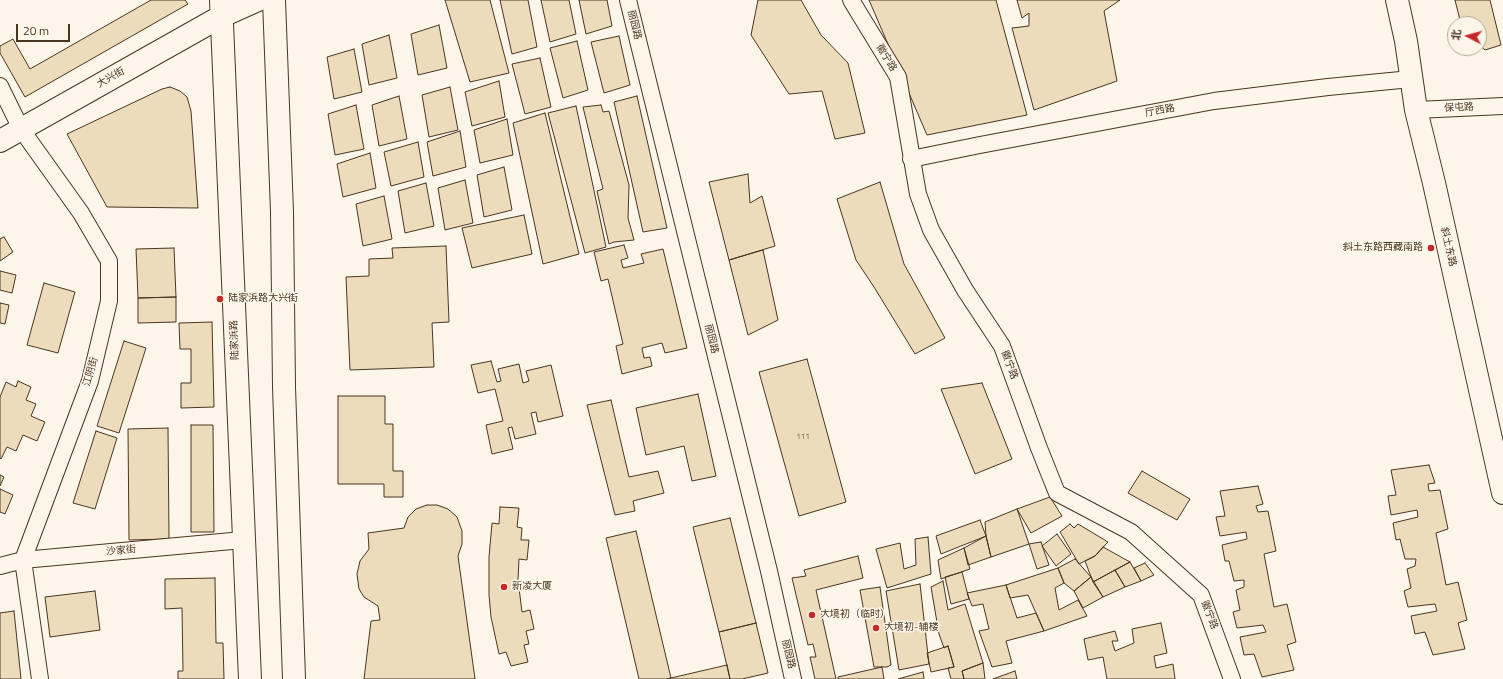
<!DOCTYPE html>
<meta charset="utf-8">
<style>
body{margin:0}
#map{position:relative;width:1503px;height:679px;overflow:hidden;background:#fbf6e9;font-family:"Titillium Web","Noto Sans SC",sans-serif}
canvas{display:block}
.north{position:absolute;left:1447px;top:16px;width:40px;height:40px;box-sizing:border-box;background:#fbf6e9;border:1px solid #b4a999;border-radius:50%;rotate:276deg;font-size:11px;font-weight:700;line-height:16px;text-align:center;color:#4a3520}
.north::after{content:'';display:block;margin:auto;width:14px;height:18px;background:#c62828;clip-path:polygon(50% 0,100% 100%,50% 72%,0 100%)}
.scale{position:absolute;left:16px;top:24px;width:54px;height:18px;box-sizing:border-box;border:2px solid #4a3520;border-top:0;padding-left:5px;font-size:12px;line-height:14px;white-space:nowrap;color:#4a3520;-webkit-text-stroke:3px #fbf6e9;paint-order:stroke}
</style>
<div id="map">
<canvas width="1503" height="679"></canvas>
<div class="north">北</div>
<div class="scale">20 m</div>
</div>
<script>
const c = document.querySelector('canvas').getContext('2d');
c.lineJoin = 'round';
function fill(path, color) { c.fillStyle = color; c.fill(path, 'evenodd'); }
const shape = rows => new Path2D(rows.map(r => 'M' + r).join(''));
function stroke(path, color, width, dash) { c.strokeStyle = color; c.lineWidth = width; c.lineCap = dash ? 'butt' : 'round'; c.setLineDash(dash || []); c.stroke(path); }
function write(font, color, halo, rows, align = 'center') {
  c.font = font + ' "Titillium Web","Noto Sans SC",sans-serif'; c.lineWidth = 3; c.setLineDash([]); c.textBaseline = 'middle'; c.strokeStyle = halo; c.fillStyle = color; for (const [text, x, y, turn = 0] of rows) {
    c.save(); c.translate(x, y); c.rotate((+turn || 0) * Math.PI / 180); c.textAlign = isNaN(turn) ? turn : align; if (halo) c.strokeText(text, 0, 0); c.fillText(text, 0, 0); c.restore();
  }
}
const building = shape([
 [151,0,185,0,188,4,25,97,0,53,0,46,13,39,30,69,151,0],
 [445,0,490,0,509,73,470,82,445,0],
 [500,0,528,0,537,47,512,54,500,0],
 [541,0,569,0,576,34,550,42,541,0],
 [579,0,607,0,612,26,586,34,579,0],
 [758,0,801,0,821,35,848,63,865,133,835,139,822,91,789,94,751,35,758,0],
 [869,0,996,0,1027,115,927,135,869,0],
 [1017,0,1120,0,1104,11,1117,81,1034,110,1012,28,1029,26,1029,13,1022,18,1017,0],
 [1455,0,1490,0,1501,45,1485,50,1479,45,1479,24,1461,24,1455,0],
 [439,25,447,68,418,75,411,34,439,25],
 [389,35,397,78,369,85,362,44,389,35],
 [619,36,630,85,604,93,591,42,619,36],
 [577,41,588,90,563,98,550,48,577,41],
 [354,49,362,92,334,99,327,57,354,49],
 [540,58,551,107,525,114,512,64,540,58],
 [499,81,505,117,472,126,465,92,499,81],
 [170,87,180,91,187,97,191,111,198,208,107,207,67,134,162,89,170,87],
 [450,87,458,130,429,137,422,95,450,87],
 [399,96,407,139,379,146,372,105,399,96],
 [637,96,667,228,643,232,614,102,637,96],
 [356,105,364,149,335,155,328,114,356,105],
 [601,105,603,112,609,111,629,185,628,218,634,240,614,242,609,244,597,191,603,189,583,107,601,105],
 [576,106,606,247,585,253,548,113,576,106],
 [545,113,579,254,543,264,513,123,545,113],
 [507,119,513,155,480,163,474,130,507,119],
 [460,131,466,167,433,176,427,142,460,131],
 [418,142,424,177,391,186,384,152,418,142],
 [370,153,376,188,343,197,337,164,370,153],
 [504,167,512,210,484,217,477,175,504,167],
 [748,174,750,203,762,196,775,246,729,260,709,182,748,174],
 [465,180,473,223,445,230,438,188,465,180],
 [880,182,904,264,945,338,915,354,874,287,856,260,837,199,880,182],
 [426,183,434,226,405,233,398,191,426,183],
 [384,196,392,239,363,246,356,204,384,196],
 [524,215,532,254,472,268,462,228,524,215],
 [4,237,13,252,0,261,0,239,4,237],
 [624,245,628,258,621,260,623,268,644,263,641,254,663,249,687,348,665,353,662,343,642,348,644,358,650,357,652,366,622,374,616,346,623,344,608,279,601,281,594,252,624,245],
 [446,246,449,322,432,323,434,367,350,370,346,277,369,276,369,259,393,258,392,248,446,246],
 [174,248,176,297,138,298,136,249,174,248],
 [763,250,778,320,748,335,729,260,763,250],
 [0,271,16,275,12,293,0,290,0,271],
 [44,283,75,292,58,353,27,345,44,283],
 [176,297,176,322,138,323,138,298,176,297],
 [0,303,9,305,5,324,0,323,0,303],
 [212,322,214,407,181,408,181,383,191,383,191,349,180,349,179,323,212,322],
 [124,341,146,348,119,433,97,426,124,341],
 [807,359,846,502,799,516,759,372,807,359],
 [491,361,497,382,501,381,498,369,519,364,523,383,529,381,526,371,551,365,563,416,538,422,536,412,531,413,536,434,515,439,512,427,508,428,513,449,492,454,486,425,503,421,495,389,478,393,471,365,491,361],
 [18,381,31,387,26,400,36,404,31,416,45,422,37,441,23,435,16,451,7,447,1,459,0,458,0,397,6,382,16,387,18,381],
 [982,383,1012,459,975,474,941,389,982,383],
 [698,394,716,476,692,481,684,446,646,455,636,408,698,394],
 [338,396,385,396,385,424,393,424,393,471,403,471,403,497,384,497,384,484,338,484,338,396],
 [611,400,629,477,658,471,664,493,633,501,635,511,615,515,587,405,611,400],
 [191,425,213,425,214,532,191,532,191,425],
 [168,428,169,539,129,540,128,429,168,428],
 [96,431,117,438,95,509,73,503,96,431],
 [1429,465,1435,483,1428,484,1429,491,1440,490,1448,529,1436,533,1446,585,1458,582,1467,620,1458,623,1465,649,1433,655,1425,632,1415,634,1411,616,1437,611,1435,604,1408,607,1404,591,1411,588,1407,569,1415,566,1416,559,1405,559,1400,539,1396,540,1393,523,1418,517,1417,510,1391,515,1388,496,1396,495,1391,470,1429,465],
 [1142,471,1190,499,1177,520,1128,493,1142,471],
 [0,475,4,477,0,486,0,475],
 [1258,486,1263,504,1256,506,1258,512,1268,511,1276,551,1264,554,1274,607,1287,604,1296,642,1287,645,1294,670,1262,677,1254,654,1244,655,1240,637,1266,632,1263,625,1237,628,1233,612,1240,610,1236,590,1244,587,1244,580,1234,581,1229,561,1225,561,1222,545,1247,539,1246,532,1220,536,1216,517,1225,516,1220,491,1258,486],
 [0,489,13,495,5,514,0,512,0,489],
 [1050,497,1062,516,1031,533,1017,509,1050,497],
 [427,505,437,505,448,509,457,517,462,531,462,544,458,556,475,679,364,679,371,621,380,620,378,606,364,597,359,589,357,574,360,561,369,549,368,533,404,528,408,517,416,509,427,505],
 [500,507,519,508,517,527,522,528,521,540,529,540,527,560,519,559,518,580,522,612,530,610,534,629,526,631,529,644,524,645,528,662,511,666,506,652,499,654,491,617,489,595,489,557,492,523,499,524,500,507],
 [1017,509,1029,544,991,557,986,536,985,522,1017,509],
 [730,518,756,623,719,632,693,527,730,518],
 [980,520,986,536,941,554,936,536,980,520],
 [1070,524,1074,528,1078,524,1108,542,1095,556,1079,564,1060,532,1070,524],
 [636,531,671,678,667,679,639,679,606,538,636,531],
 [1057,534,1071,554,1056,566,1042,546,1057,534],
 [986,536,991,557,968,565,964,548,986,536],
 [928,537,931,574,887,588,876,549,900,543,904,569,916,565,915,539,928,537],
 [1041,542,1049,565,1037,569,1029,544,1041,542],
 [1103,547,1130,562,1093,582,1085,561,1095,556,1103,547],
 [964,548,970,569,941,579,938,560,964,548],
 [858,556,863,578,816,590,836,679,815,679,810,657,816,657,813,644,808,645,792,578,806,576,804,570,858,556],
 [1075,559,1091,577,1074,591,1064,583,1058,568,1075,559],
 [1130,562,1141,581,1125,587,1115,570,1130,562],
 [1145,563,1154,575,1141,581,1134,568,1145,563],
 [1058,568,1064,583,1055,588,1059,610,1078,600,1087,616,1044,631,1028,595,1010,598,1006,585,1058,568],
 [1115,570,1125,587,1103,597,1093,582,1115,570],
 [962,572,969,599,951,604,945,577,962,572],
 [1091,577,1103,597,1083,608,1074,591,1091,577],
 [215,578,216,643,223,643,224,679,178,679,178,671,183,671,182,608,165,609,165,579,215,578],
 [943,581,948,610,965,604,983,663,962,671,964,679,951,679,948,668,954,667,948,646,944,648,939,634,931,587,943,581],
 [920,584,929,664,899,670,886,591,920,584],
 [1006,585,1017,618,1036,613,1044,631,1006,641,1012,663,992,667,979,631,989,629,983,604,972,606,967,593,1006,585],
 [880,587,891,665,887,667,874,667,860,590,880,587],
 [95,591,100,630,50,637,45,597,95,591],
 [14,611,21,679,0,679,0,613,14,611],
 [756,623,768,673,742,679,730,679,719,632,756,623],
 [1161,623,1167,653,1154,656,1156,668,1173,664,1175,679,1107,679,1103,657,1088,660,1084,639,1115,631,1118,641,1112,641,1115,651,1134,643,1132,629,1161,623],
 [948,646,954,667,931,672,927,653,948,646],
 [983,663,985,679,964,679,962,671,983,663],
 [727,665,730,679,667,679,671,678,727,665],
 [882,667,884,679,838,679,838,677,882,667],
 [1015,671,1017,679,993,679,1015,671],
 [923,672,924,679,898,679,923,672]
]);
const street = shape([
 [628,0,769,571,793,679],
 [851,0,898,77,918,194,931,230,965,290,1002,346,1039,448,1057,493,1131,532,1201,595,1232,679],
 [0,86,21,129,81,213,109,261,109,301,90,381,23,560,40,679],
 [1416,110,1503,106],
 [911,159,980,145,1214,101,1328,87,1411,79],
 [0,566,23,560,243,540]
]);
const secondary = shape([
 [1397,0,1406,41,1416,110,1434,183,1503,493],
 [0,141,222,16,258,0]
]);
const primary = shape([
 [221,0,250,679],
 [274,0,282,212,284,387,294,679]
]);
const markers = [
 [1431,248,4,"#c62828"],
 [220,299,4,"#c62828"],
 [504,587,4,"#c62828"],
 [812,615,4,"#c62828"],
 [876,628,4,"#c62828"]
];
const numberNames = [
 ["111",803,437]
];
const streetNames = [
 ["丽园路",634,25,76],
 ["徽宁路",886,58,59],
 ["大兴街",111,78,-29],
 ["保屯路",1459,108,-3],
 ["厅西路",1160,111,-11],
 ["斜土东路",1448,247,77],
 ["丽园路",711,339,76],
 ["陆家浜路",235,340,-92],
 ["徽宁路",1009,365,70],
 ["江阴街",91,372,-74],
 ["沙家街",121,551,-5],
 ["徽宁路",1209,615,69],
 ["丽园路",788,654,77]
];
const poiNames = [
 ["斜土东路西藏南路",1423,248,"right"],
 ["陆家浜路大兴街",228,299],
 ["新凌大厦",512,587],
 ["大境初（临时）",820,615],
 ["大境初-辅楼",884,628]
];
fill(building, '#ecdcbc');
stroke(building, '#4a3520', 1);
stroke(street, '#4a3520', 18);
stroke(secondary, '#4a3520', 24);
stroke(primary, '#4a3520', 24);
stroke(street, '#fbf6e9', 16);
stroke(secondary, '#fbf6e9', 22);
stroke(primary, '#fbf6e9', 22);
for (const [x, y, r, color] of markers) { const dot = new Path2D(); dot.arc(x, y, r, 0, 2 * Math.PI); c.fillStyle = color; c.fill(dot); stroke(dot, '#fbf6e9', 1.5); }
write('8px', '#725f47', null, numberNames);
write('10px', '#4a3520', '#fbf6e9', streetNames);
write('10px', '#4a3520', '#fbf6e9', poiNames, 'left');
</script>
